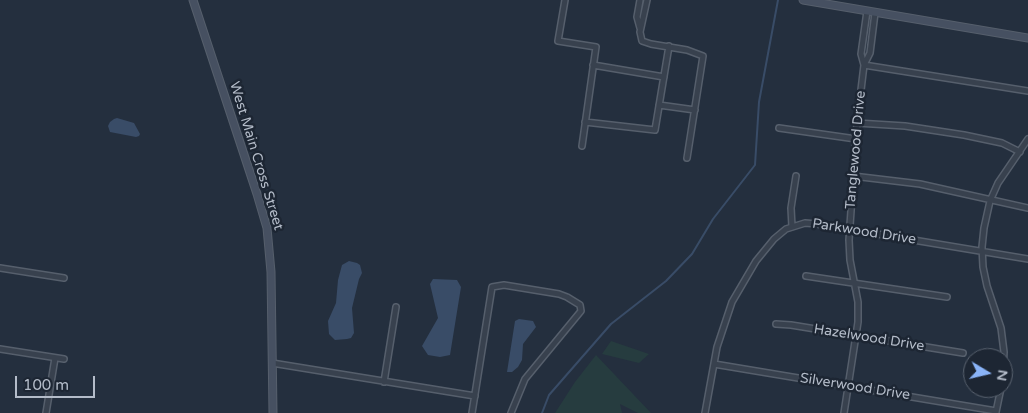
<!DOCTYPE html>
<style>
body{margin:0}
#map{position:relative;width:1028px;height:413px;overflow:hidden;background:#242f3e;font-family:"Varela Round",sans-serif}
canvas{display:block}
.north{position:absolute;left:963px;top:348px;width:50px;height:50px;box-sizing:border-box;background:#1d2633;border:1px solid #59626f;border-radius:50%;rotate:99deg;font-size:14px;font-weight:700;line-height:20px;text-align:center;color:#b4bcc9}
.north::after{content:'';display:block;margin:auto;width:18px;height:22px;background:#8ab4f8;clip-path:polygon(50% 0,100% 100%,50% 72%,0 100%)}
.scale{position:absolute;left:15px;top:376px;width:80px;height:22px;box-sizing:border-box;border:2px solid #b4bcc9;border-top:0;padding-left:6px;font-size:15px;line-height:18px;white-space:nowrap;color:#b4bcc9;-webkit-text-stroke:4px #1d2633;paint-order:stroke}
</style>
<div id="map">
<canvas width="1028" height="413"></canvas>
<div class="north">N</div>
<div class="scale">100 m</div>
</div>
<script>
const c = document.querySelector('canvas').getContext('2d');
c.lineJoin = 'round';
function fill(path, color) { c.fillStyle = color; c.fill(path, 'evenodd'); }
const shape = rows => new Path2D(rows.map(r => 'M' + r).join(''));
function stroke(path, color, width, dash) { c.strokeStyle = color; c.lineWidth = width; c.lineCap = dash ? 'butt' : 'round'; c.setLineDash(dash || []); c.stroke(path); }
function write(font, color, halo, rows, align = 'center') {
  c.font = font + ' "Varela Round",sans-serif'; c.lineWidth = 5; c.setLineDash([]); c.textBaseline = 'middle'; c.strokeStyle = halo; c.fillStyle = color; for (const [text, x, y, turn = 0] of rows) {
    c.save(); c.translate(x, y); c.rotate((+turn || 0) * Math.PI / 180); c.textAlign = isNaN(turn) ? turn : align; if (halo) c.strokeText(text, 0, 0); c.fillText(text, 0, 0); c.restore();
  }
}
const green = shape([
 [611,341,649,354,639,363,602,354],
 [596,355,651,413,638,413,620,404,622,413,555,413,575,382]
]);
const water = shape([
 [117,118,134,123,140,134,139,136,136,137,110,132,108,126,110,122,114,119],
 [349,261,357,263,360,265,362,273,359,279,352,308,354,333,351,338,347,339,335,340,329,334,328,321,336,303,338,280,342,265],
 [433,279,457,280,461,287,450,355,440,357,428,355,422,346,438,318,430,284],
 [519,319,533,321,536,327,523,344,522,360,518,367,512,372,507,372,515,321]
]);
const stream = shape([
 [542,413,549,395,611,324,666,281,692,254,713,219,755,165,759,102,778,0]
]);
const street = shape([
 [565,0,558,41,596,47,582,146],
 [640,0,637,17,640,28],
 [647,0,640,32,642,41,651,44,687,50,703,56,687,158],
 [867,11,861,54,864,65,870,53,875,13],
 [593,65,664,77],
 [659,105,695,110],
 [585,122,655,130,669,46],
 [857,123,905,126,964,135,1002,143,1020,152],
 [779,128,856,139],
 [853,176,920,184,1028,208],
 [792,227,791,208,796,176],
 [0,268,64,278],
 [806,276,947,297],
 [776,324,791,325,963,353],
 [0,349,64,359],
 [272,363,475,396],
 [714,364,996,411],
 [1003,371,1004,352,1001,328,987,286,983,267,982,247,984,228,990,201,998,183,1028,139],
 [384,382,396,307],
 [996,412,1001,388],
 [46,413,55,358],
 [472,413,492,287,504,285,559,294,567,297,580,305,581,311,525,379,511,413],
 [705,413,717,347,732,302,756,261,774,239,786,229,805,223,817,224,1028,259],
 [844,413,858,322,858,302,850,260,849,240,857,123,864,65,1028,91]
]);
const secondary = shape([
 [193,0,257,194,267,228,271,272,273,413],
 [803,0,1028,38]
]);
const streetNames = [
 ["Tanglewood Drive",856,150,-85],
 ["West Main Cross Street",256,156,73],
 ["Parkwood Drive",864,232,9],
 ["Hazelwood Drive",869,338,9],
 ["Silverwood Drive",855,387,9]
];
fill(green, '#263c3f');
fill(water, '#394c67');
stroke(stream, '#394c67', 2);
stroke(street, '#565f6c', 8);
stroke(secondary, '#565f6c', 9);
stroke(street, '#38414e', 5);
stroke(secondary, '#465061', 7);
write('14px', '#b4bcc9', '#1d2633', streetNames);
</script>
